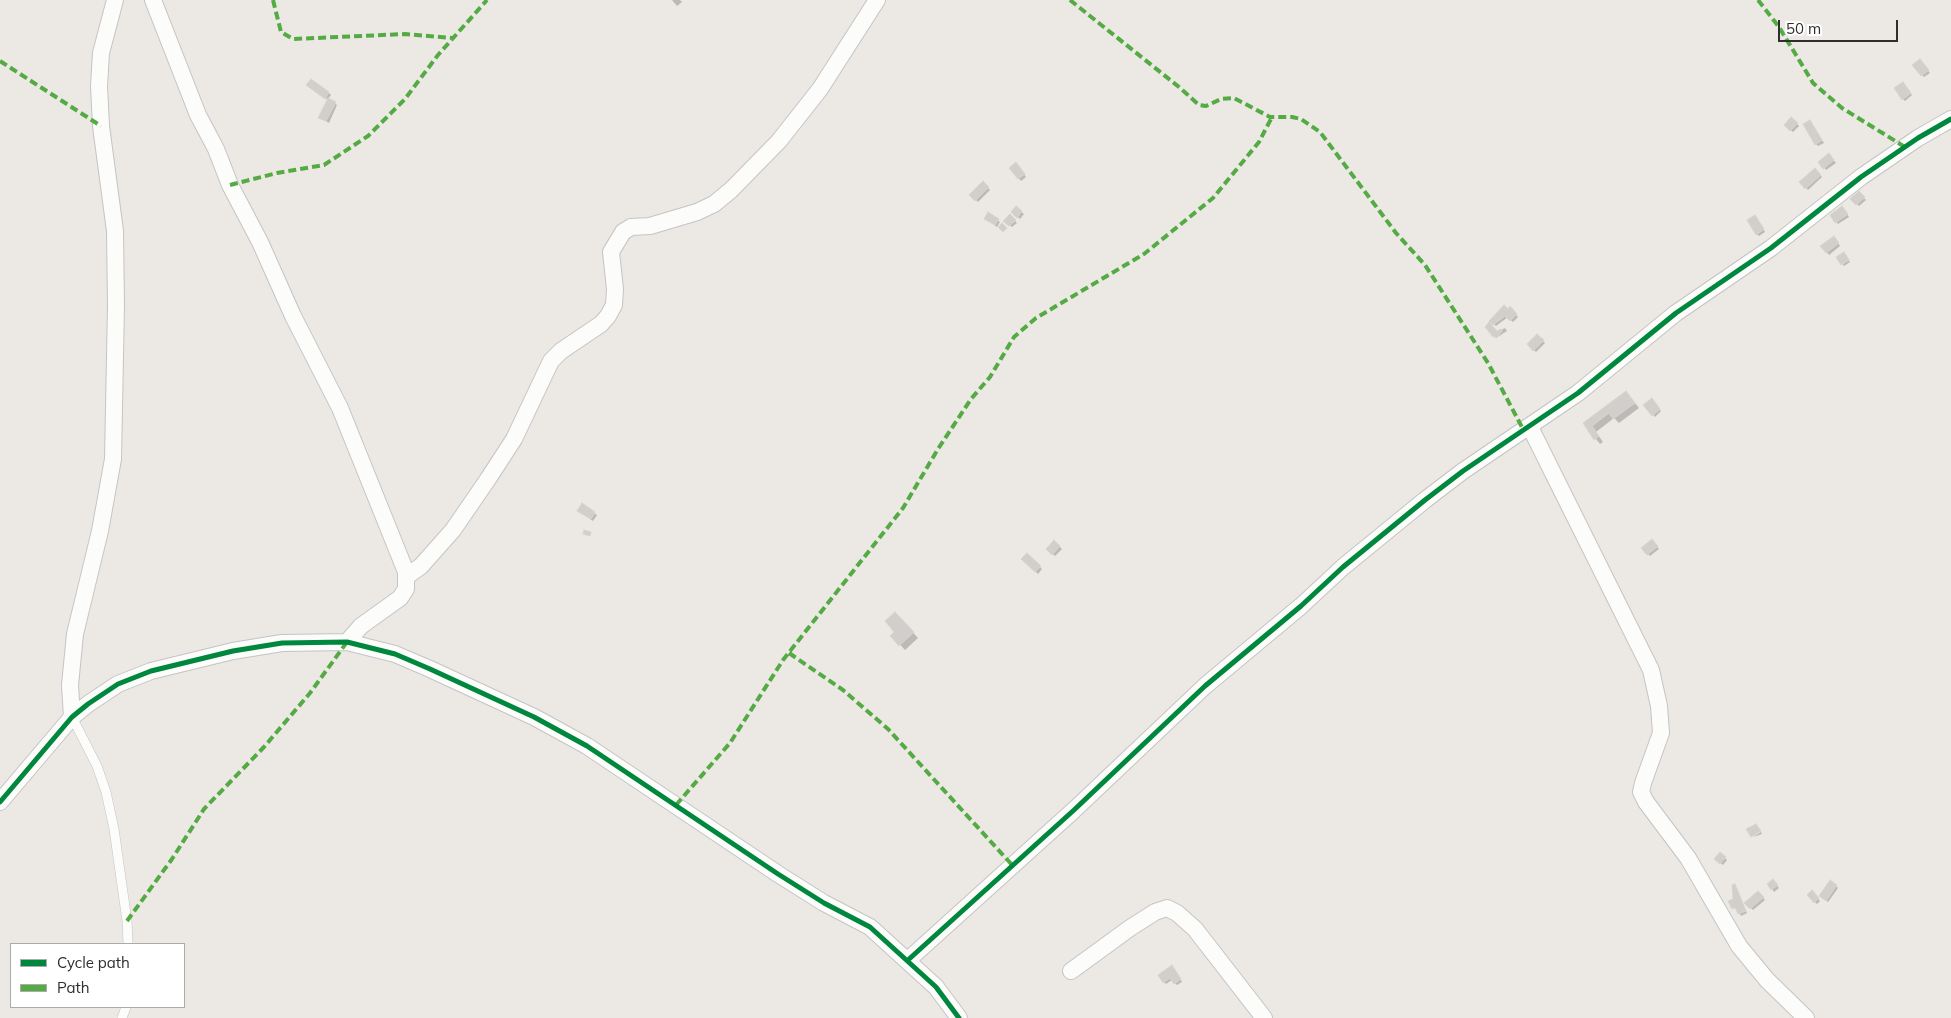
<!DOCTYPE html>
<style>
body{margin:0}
#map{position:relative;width:1951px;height:1018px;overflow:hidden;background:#ece8e4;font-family:Mulish,sans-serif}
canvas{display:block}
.legend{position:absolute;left:10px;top:943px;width:175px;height:65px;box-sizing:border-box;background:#fff;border:1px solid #ababab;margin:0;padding:6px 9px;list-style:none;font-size:15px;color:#2e2e2e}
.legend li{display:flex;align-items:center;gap:10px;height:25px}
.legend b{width:25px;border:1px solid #ababab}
.scale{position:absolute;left:1778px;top:20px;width:120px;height:22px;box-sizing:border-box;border:2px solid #2e2e2e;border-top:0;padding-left:6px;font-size:15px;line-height:18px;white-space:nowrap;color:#2e2e2e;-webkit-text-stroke:4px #fff;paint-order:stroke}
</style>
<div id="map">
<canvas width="1951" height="1018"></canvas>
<ul class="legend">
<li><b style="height:6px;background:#00873e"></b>Cycle path</li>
<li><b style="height:6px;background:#54ab44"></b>Path</li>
</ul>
<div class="scale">50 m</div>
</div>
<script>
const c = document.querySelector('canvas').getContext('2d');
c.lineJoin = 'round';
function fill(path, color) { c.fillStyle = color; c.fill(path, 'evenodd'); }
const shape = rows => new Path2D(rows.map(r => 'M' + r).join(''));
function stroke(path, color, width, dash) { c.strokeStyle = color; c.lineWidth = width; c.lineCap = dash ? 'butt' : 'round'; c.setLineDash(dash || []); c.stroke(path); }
const shadow = shape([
 [672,0,680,0,682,2,677,6],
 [1922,63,1930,73,1924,77,1922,75],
 [311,81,329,93,331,95,328,99,337,105,329,123,320,118,328,100,310,87],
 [1904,85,1912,95,1905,101,1903,99],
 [1791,118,1799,126,1793,132,1785,125],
 [1810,121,1824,143,1818,146,1816,144],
 [1831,157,1836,163,1826,170,1820,162],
 [1018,166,1026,177,1021,181,1011,168],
 [1815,169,1822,177,1808,190,1801,182],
 [983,183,990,190,978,202,971,195],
 [1859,193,1866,200,1859,206,1852,199],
 [1016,208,1024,214,1020,219,1012,212],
 [1844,210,1849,217,1838,224,1831,216],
 [989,214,1000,222,997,227,988,220],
 [1010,216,1017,223,1012,227,1005,221],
 [1757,218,1765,232,1759,236,1757,234],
 [1836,240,1840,246,1829,255,1822,246],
 [1846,255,1850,262,1844,266,1838,257],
 [1510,308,1518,317,1513,322,1508,317,1496,326,1491,321],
 [1486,327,1497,332,1505,328,1507,331,1496,338],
 [1537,336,1545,343,1536,352,1528,344],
 [1631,398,1639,408,1619,423,1614,418,1596,432,1603,442,1600,444,1584,424],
 [1651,400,1661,411,1655,417,1645,405],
 [582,505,597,515,593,521,581,513],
 [1055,542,1062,549,1055,556,1048,549],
 [1654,543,1659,549,1650,556,1648,554],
 [1027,555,1042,569,1038,574,1023,559],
 [900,618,918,638,905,650,892,636,896,632],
 [1761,832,1762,834,1753,837],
 [1720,854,1727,860,1723,865,1716,859],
 [1775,883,1779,888,1774,892,1769,884],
 [1735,885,1747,913,1741,916,1737,909,1733,908],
 [1836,886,1838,888,1828,902,1823,898],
 [1758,892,1765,900,1753,910,1746,903],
 [1812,892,1820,901,1817,904,1808,895],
 [1174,969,1182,982,1177,985,1172,980,1166,984,1164,982]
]);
const building = shape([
 [1920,59,1929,70,1921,76,1912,65,1920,59],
 [311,79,329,92,325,99,306,85,311,79],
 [1903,82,1911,93,1902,100,1894,88,1903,82],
 [328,98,336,102,326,121,318,118,328,98],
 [1791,117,1798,123,1790,131,1784,125,1791,117],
 [1810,120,1822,140,1815,145,1803,124,1810,120],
 [1829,153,1834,160,1823,169,1818,162,1829,153],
 [1016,162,1025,174,1018,179,1009,168,1016,162],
 [1815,168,1821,175,1805,189,1799,182,1815,168],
 [983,181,989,187,975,201,969,195,983,181],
 [1859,191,1865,197,1856,205,1850,199,1859,191],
 [1016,206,1022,211,1017,218,1011,212,1016,206],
 [1842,206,1848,214,1835,223,1830,215,1842,206],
 [988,212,999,219,995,225,984,219,988,212],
 [1010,214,1016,220,1009,226,1003,221,1010,214],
 [1755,215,1764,229,1756,235,1747,220,1755,215],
 [1002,223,1007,228,1003,232,998,227,1002,223],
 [1834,236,1839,243,1826,253,1820,246,1834,236],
 [1844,252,1849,260,1841,265,1836,257,1844,252],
 [1504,305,1508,309,1510,306,1517,314,1510,321,1505,316,1493,325,1489,321,1504,305],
 [1489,322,1497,331,1501,329,1502,331,1498,336,1493,337,1485,327,1489,322],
 [1537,334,1544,340,1533,351,1527,344,1537,334],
 [1626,391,1635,403,1613,419,1609,413,1592,426,1599,436,1594,440,1583,423,1626,391],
 [1652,398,1660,409,1652,416,1643,405,1652,398],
 [582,503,595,512,591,519,577,511,582,503],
 [584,530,591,532,590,536,583,534,584,530],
 [1652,539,1658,546,1647,555,1641,548,1652,539],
 [1054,540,1060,546,1052,555,1046,549,1054,540],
 [1027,553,1041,566,1035,572,1021,559,1027,553],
 [895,612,914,632,899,646,890,636,894,632,885,621,895,612],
 [1756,824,1761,831,1751,837,1746,829,1756,824],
 [1720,852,1726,857,1720,864,1714,859,1720,852],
 [1773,879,1778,885,1771,890,1767,884,1773,879],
 [1830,880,1837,885,1826,901,1819,896,1830,880],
 [1735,884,1746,911,1738,914,1735,907,1732,909,1728,901,1733,899,1732,885,1735,884],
 [1812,890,1819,898,1814,903,1807,895,1812,890],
 [1758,891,1764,897,1750,909,1744,903,1758,891],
 [1172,965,1181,979,1174,984,1170,978,1163,983,1158,975,1172,965]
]);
const lane = shape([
 [72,717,97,766,106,792,114,829,127,921,128,944],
 [122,1018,126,1007]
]);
const street = shape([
 [153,0,198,115,216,149,230,185,260,242,293,316,340,408,406,572,406,589,400,598,361,626,347,642],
 [1530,427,1651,670,1659,706,1661,733,1643,783,1641,792,1646,802,1688,858,1739,946,1767,980,1806,1018],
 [406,577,421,566,453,530,488,479,514,439,551,361,561,351,601,324,608,316,614,305,615,289,611,252,623,232,631,227,650,226,697,212,714,204,731,190,779,141,820,89,877,0],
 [72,717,70,685,75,634,100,531,113,459,116,306,115,231,101,126,99,86,101,53,115,0],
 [0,802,72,717,88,704,118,684,151,671,233,651,282,643,347,642,395,654,430,669,534,717,587,746,778,874,824,903,870,927,936,987,959,1018],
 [908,960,1074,810,1205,686,1301,606,1343,567,1425,500,1463,471,1578,393,1676,313,1771,248,1861,177,1918,138,1951,119],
 [1071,971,1130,928,1155,912,1167,908,1177,913,1195,929,1264,1018]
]);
const quiet = shape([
 [273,0,281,32,293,39,405,34,453,38],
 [1070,0,1179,87,1199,105,1206,106,1221,99,1234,98,1270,117,1292,117,1301,119,1320,132,1396,233,1425,265,1488,363,1524,431],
 [1758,0,1779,27,1813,83,1842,108,1905,147],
 [0,61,101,126],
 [230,185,277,173,324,165,368,136,405,99,438,55,487,0],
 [789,653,843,690,888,729,1013,866],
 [676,805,730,743,783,660,903,508,938,449,971,399,990,377,1014,337,1036,318,1144,254,1213,198,1259,142,1272,117],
 [127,921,172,859,204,809,264,747,310,693,347,642]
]);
const cycleway = shape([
 [0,802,72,717,88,704,118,684,151,671,233,651,282,643,347,642,395,654,430,669,534,717,587,746,778,874,824,903,870,927,936,987,959,1018],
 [908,960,1074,810,1205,686,1301,606,1343,567,1425,500,1463,471,1578,393,1676,313,1771,248,1861,177,1918,138,1951,119]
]);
fill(shadow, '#0003');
fill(building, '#d1cecb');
stroke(building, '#d7d4d0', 1);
stroke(lane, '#c5c4c5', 10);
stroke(street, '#c5c4c5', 18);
stroke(lane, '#fcfcfb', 9);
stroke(street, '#fcfcfb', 16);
stroke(quiet, '#54ab44', 4, [8, 4]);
stroke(cycleway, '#00873e', 5);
</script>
